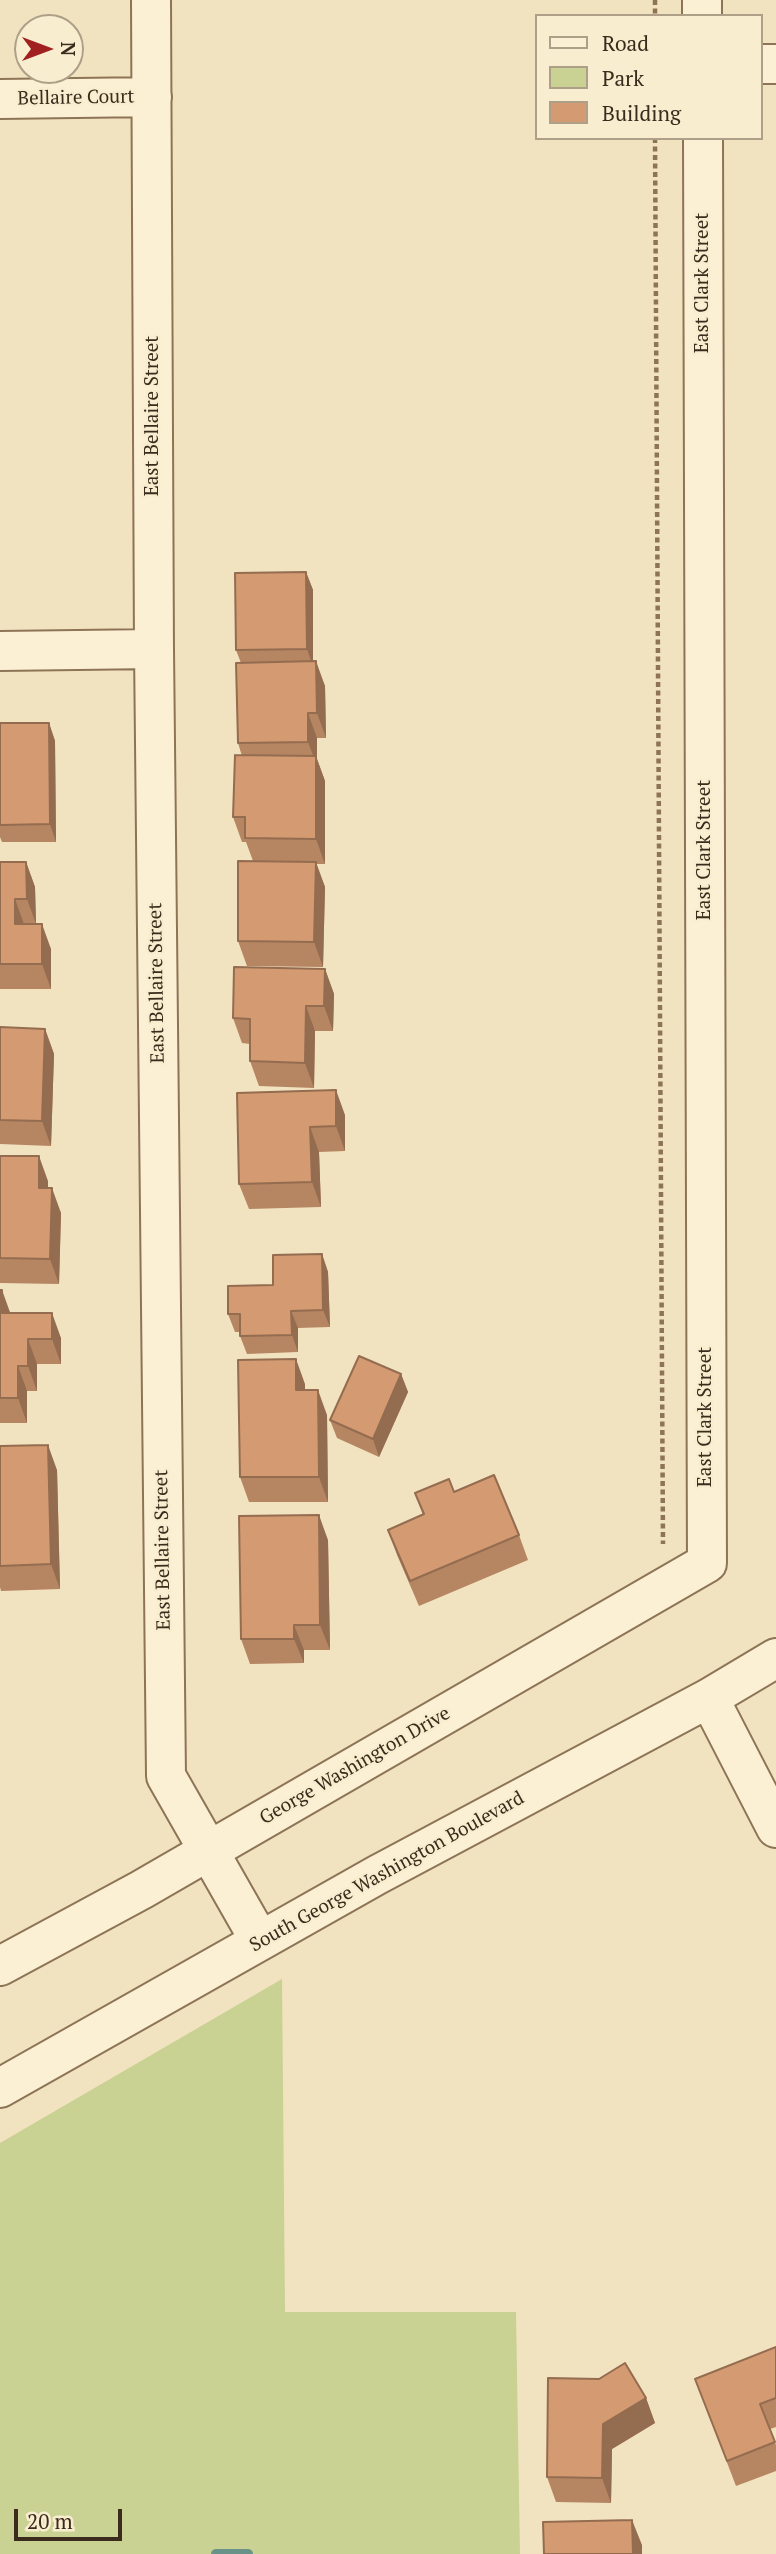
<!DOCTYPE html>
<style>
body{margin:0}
#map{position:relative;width:776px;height:2554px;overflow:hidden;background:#f2e3c0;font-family:"PT Serif",serif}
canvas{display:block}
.legend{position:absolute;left:535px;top:14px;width:228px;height:126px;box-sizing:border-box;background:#f9edd0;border:2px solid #ad9f88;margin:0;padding:9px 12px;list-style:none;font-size:21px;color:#3b2b1c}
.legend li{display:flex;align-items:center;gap:14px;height:35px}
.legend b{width:35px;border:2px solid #ad9f88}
.north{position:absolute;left:14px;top:14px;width:70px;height:70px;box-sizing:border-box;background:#f9edd0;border:2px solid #ad9f88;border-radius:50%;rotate:90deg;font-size:19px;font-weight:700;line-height:28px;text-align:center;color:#3b2b1c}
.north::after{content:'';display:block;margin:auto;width:24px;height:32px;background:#a12020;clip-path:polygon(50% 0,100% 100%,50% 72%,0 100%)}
.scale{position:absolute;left:14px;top:2509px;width:108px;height:32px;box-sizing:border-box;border:4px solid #3b2b1c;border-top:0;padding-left:9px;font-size:21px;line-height:24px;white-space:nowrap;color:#3b2b1c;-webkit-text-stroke:5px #f9edd0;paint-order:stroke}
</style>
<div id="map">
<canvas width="776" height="2554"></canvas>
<ul class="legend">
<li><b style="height:9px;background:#fcf0d4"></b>Road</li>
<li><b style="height:19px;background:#c9d193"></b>Park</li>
<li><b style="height:19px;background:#d49b72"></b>Building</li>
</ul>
<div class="north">N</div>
<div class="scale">20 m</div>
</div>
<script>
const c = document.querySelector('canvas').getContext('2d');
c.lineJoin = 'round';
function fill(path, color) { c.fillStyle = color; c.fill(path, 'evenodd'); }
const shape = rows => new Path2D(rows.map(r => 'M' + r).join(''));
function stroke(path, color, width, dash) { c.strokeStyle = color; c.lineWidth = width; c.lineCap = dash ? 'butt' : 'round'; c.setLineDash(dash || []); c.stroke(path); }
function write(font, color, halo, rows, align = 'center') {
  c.font = font + ' "PT Serif",serif'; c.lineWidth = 5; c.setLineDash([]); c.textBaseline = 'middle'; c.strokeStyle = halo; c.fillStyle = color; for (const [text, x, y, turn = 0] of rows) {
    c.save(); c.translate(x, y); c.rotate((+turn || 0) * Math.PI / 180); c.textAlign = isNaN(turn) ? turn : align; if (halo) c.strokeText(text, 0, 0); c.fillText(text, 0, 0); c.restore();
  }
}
const green = shape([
 [282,1979,285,2312,516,2312,520,2554,0,2554,0,2143]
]);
const stream = shape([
 [216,2554,248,2554]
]);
const path = shape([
 [655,0,655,16],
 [655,138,663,1544]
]);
const minor = shape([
 [151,0,154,649,166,1776,260,1941],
 [702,0,702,16],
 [760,64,776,64],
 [0,99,152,97],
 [0,651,154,649],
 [709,1698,776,1828],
 [0,1966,141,1890,707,1563,703,138],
 [0,2088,377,1875,709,1698,776,1658]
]);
const wall = shape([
 [306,572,313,590,313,661,325,686,326,738,317,738,317,759,325,781,325,864,316,864,325,887,323,967,247,966,238,941,253,861,246,842,242,842,233,817,242,756,238,743,241,663,236,650],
 [49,723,55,741,56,842,2,842,0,837,0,825],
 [0,862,26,862,35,887,36,924,51,949,51,989,0,989],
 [325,969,334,994,333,1031,315,1031,314,1088,259,1086,250,1061,250,1044,242,1043,233,1018],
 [0,1027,45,1029,54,1054,51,1146,0,1144],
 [237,1093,345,1115,345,1151,319,1152,321,1207,249,1209,239,1184],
 [0,1156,48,1181,48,1188,61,1213,59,1284,0,1283],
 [322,1254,328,1272,330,1327,298,1328,298,1352,247,1354,240,1336,240,1332,235,1332,228,1314],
 [0,1290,10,1313,61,1338,61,1364,37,1364,37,1391,27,1391,27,1423,0,1423],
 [401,1374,408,1392,379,1457,337,1438,330,1420],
 [305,1384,305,1390,327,1415,328,1502,249,1502,240,1477],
 [0,1446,57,1470,60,1589,1,1591,0,1587],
 [454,1492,519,1535,528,1560,419,1606,397,1555,388,1530,423,1515,415,1493],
 [328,1540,330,1650,304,1650,304,1663,250,1664,241,1639],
 [776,2347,776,2427,770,2429,776,2445,776,2471,736,2486,695,2379],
 [646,2398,655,2423,612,2449,611,2503,556,2502,547,2477]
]);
const shadedWall = shape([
 [306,572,313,590,313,667,307,649],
 [316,661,325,686,326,738,317,713],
 [308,713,317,738,317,759,325,781,325,864,316,839,316,763,308,742],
 [49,723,55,741,56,842,50,824],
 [26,862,35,887,36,924,27,899],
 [316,862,325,887,323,967,314,942],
 [15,899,24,924,15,924],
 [42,924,51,949,51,989,42,964],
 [325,969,334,994,333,1031,324,1006],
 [306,1006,315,1031,314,1088,305,1063],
 [45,1029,54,1054,51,1146,42,1121],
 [336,1090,345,1115,345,1151,336,1126],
 [310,1127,319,1152,321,1207,312,1182],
 [39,1156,48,1181,48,1213,39,1188],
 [52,1188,61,1213,59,1284,50,1259],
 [322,1254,328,1272,330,1327,323,1310],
 [2,1290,11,1315,2,1313],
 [291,1311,298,1328,298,1352,292,1335],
 [52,1313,61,1338,61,1364,52,1339],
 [28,1339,37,1364,37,1391,28,1366],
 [296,1359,305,1384,305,1415,296,1390],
 [18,1366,27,1391,27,1423,18,1398],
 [401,1374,408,1392,379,1457,373,1439],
 [318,1390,327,1415,328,1502,319,1477],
 [48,1445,57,1470,60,1589,51,1564],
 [319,1515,328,1540,330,1650,320,1625],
 [294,1625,304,1650,304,1663,294,1639],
 [646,2398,655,2423,612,2449,611,2503,602,2478,603,2424],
 [632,2520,642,2545,642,2554,633,2554]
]);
const building = shape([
 [306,572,307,649,236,650,235,573,306,572],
 [316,661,317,713,308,713,308,742,238,743,236,663,316,661],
 [0,723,49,723,50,824,0,825,0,723],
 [235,755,316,756,316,839,245,838,245,817,233,817,235,755],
 [238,861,316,862,314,942,238,941,238,861],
 [0,862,26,862,27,899,15,899,15,924,42,924,42,964,0,964,0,862],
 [234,967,325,969,324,1006,306,1006,305,1063,250,1061,250,1019,233,1018,234,967],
 [0,1027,45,1029,42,1121,0,1120,0,1027],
 [336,1090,336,1126,310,1127,312,1182,239,1184,237,1093,336,1090],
 [0,1156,39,1156,39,1188,52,1188,50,1259,0,1258,0,1156],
 [322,1254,323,1310,291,1311,292,1335,240,1336,240,1314,228,1314,228,1286,273,1285,273,1255,322,1254],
 [0,1290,2,1290,2,1313,52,1313,52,1339,28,1339,28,1366,18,1366,18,1398,0,1398,0,1290],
 [359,1356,401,1374,373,1439,330,1420,359,1356],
 [296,1359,296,1390,318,1390,319,1477,240,1477,238,1360,296,1359],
 [48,1445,51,1564,0,1566,0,1446,48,1445],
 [494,1475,519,1535,410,1581,388,1530,424,1514,415,1493,449,1479,454,1492,494,1475],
 [319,1515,320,1625,294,1625,294,1639,241,1639,239,1516,319,1515],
 [776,2347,776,2398,760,2404,775,2442,727,2461,695,2379,776,2347],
 [625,2363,646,2398,603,2424,602,2478,547,2477,548,2378,599,2379,625,2363],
 [632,2520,633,2554,544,2554,543,2522,632,2520]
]);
const streetNames = [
 ["Bellaire Court",76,98,-1],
 ["East Clark Street",703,283,-90],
 ["East Bellaire Street",153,416,-90],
 ["East Clark Street",705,850,-90],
 ["East Bellaire Street",157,983,-91],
 ["East Clark Street",706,1417,-90],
 ["East Bellaire Street",163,1550,-91],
 ["George Washington Drive",355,1766,-30],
 ["South George Washington Boulevard",387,1872,-29]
];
fill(green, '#c9d193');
stroke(stream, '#699289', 10);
stroke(minor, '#8d7456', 42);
stroke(path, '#8d7456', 4.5, [5, 3.5]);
stroke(minor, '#fcf0d4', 38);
fill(wall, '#b68562');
fill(shadedWall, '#946c50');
fill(building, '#d49b72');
stroke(building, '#946c50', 2);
write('19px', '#3b2b1c', '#f9edd0', streetNames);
</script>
